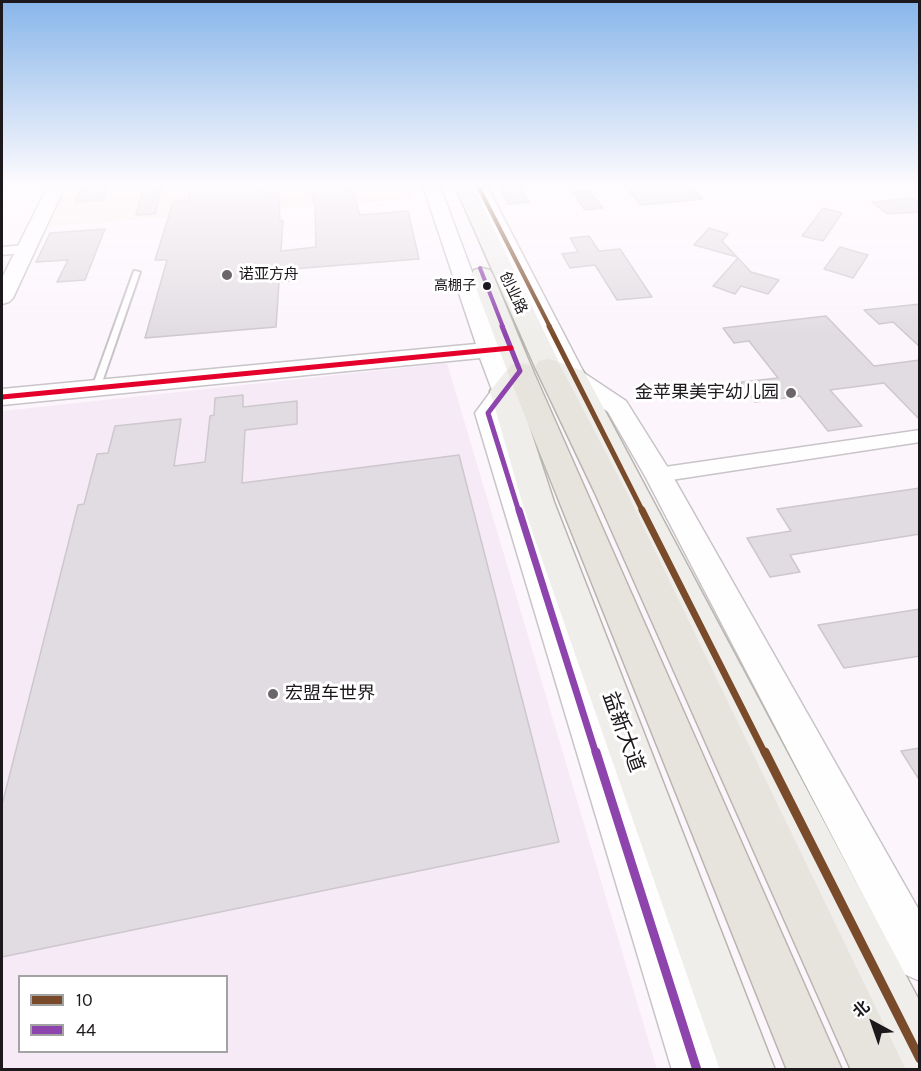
<!DOCTYPE html>
<meta charset="utf-8">
<style>
body{margin:0}
#map{position:relative;width:921px;height:1071px;overflow:hidden;background:#fcf6fc;font-family:Karla,"Noto Sans SC",sans-serif}
canvas{display:block}
.frame{position:absolute;inset:0;border:3px solid #1c181c;pointer-events:none}
.legend{position:absolute;left:18px;top:975px;width:210px;height:78px;box-sizing:border-box;background:#fff;border:2px solid #a4a3a4;margin:0;padding:8px 10px;list-style:none;font-size:18px;color:#1c181c}
.legend li{display:flex;align-items:center;gap:12px;height:30px}
.legend b{width:30px;border:2px solid #a4a3a4}
.north{position:absolute;left:843px;top:993px;width:60px;height:60px;-webkit-text-stroke:4px #fff;paint-order:stroke;rotate:320deg;font-size:16px;font-weight:700;line-height:24px;text-align:center;color:#1c181c}
.north::after{content:'';display:block;margin:auto;width:21px;height:27px;background:#1c181c;clip-path:polygon(50% 0,100% 100%,50% 72%,0 100%)}
</style>
<div id="map">
<canvas width="921" height="1071"></canvas>
<div class="frame"></div>
<ul class="legend">
<li><b style="height:8px;background:#7a4b2a"></b>10</li>
<li><b style="height:8px;background:#8e44ad"></b>44</li>
</ul>
<div class="north">北</div>
</div>
<script>
const c = document.querySelector('canvas').getContext('2d');
c.lineJoin = 'round';
function fill(path, color) { c.fillStyle = color; c.fill(path, 'evenodd'); }
const shape = rows => new Path2D(rows.map(r => 'M' + r).join(''));
function stroke(path, color, width, dash) { c.strokeStyle = color; c.lineWidth = width; c.lineCap = dash ? 'butt' : 'round'; c.setLineDash(dash || []); c.stroke(path); }
function write(font, color, halo, rows, align = 'center') {
  c.font = font + ' Karla,"Noto Sans SC",sans-serif'; c.lineWidth = 6; c.setLineDash([]); c.textBaseline = 'middle'; c.strokeStyle = halo; c.fillStyle = color; for (const [text, x, y, turn = 0] of rows) {
    c.save(); c.translate(x, y); c.rotate((+turn || 0) * Math.PI / 180); c.textAlign = isNaN(turn) ? turn : align; if (halo) c.strokeText(text, 0, 0); c.fillText(text, 0, 0); c.restore();
  }
}
const built = shape([
 [447,363,657,1069,2,1069,2,411],
 [20,976,226,976,226,1052,20,1052]
]);
const industrial = shape([
 [63,186,409,186,412,199,43,227]
]);
const building = shape([
 [82,186,108,186,103,200,75,202,82,186],
 [144,186,162,186,155,214,136,215,144,186],
 [191,186,265,186,264,194,279,193,280,221,283,220,281,251,316,247,315,206,310,186,351,186,360,215,408,211,419,259,291,269,291,281,279,282,276,327,145,338,167,260,155,260,173,202,188,200,191,186],
 [499,186,520,186,529,202,508,204,499,186],
 [625,186,690,186,703,199,641,205,625,186],
 [589,191,603,208,585,210,572,192,589,191],
 [913,198,920,203,920,212,887,214,872,202,913,198],
 [823,208,842,213,823,241,802,236,823,208],
 [709,228,728,234,722,241,737,257,694,245,709,228],
 [105,229,85,280,57,282,68,260,36,262,50,233,105,229],
 [589,236,599,251,620,249,652,297,617,300,595,265,570,268,562,254,578,252,570,238,589,236],
 [840,247,868,255,853,278,824,269,840,247],
 [738,258,751,272,779,280,768,294,741,286,735,294,713,286,738,258],
 [920,304,920,347,893,322,879,324,864,310,920,304],
 [826,316,874,366,920,360,920,420,884,383,830,390,862,426,828,431,800,396,755,402,741,382,778,378,749,341,734,343,723,328,826,316],
 [243,395,243,407,297,401,297,424,245,430,242,483,459,455,559,842,2,957,2,805,78,505,84,504,97,454,108,453,115,426,181,419,174,466,205,462,210,416,214,415,215,398,243,395],
 [920,488,920,534,790,555,800,572,770,577,747,538,791,531,777,509,920,488],
 [920,609,920,656,844,668,818,625,920,609],
 [920,748,920,781,901,751,920,748]
]);
const lane = shape([
 [134,271,140,272,100,388,96,391,93,390,92,388,134,271]
]);
const street = shape([
 [25,245,30,246,32,249,30,252,2,255,2,247,25,245],
 [920,430,920,442,658,482,651,480,648,475,651,470,658,468,920,430]
]);
const secondary = shape([
 [48,186,65,186,13,298,9,302,2,304,2,278,48,186],
 [423,186,440,186,498,342,517,343,520,348,517,353,503,355,516,391,501,413,722,1070,672,1070,475,413,492,390,480,358,2,405,2,389,476,344,423,186],
 [470,186,487,186,584,373,626,401,668,468,920,912,920,981,904,974,645,476,608,412,566,382,562,377,470,186]
]);
const primary = shape([
 [455,186,473,186,559,362,583,371,587,377,920,1002,920,1070,896,1070,563,382,539,373,535,367,455,186],
 [482,268,490,270,493,275,533,371,518,392,554,502,775,1070,720,1070,522,502,490,391,507,370,471,275,474,270,482,268]
]);
const highway = shape([
 [548,359,557,361,561,367,627,493,906,1070,851,1070,595,493,535,367,539,361,548,359],
 [520,363,529,365,533,371,842,1070,787,1070,507,371,511,365,520,363]
]);
const bus1Far3 = shape([
 [478,186,550,327]
]);
const bus1Far2 = shape([
 [549,326,643,512]
]);
const bus1Far1 = shape([
 [642,510,765,754]
]);
const bus1 = shape([
 [765,752,920,1059]
]);
const bus2Far3 = shape([
 [480,268,503,327]
]);
const bus2Far2 = shape([
 [502,326,520,371,488,413,519,512]
]);
const bus2Far1 = shape([
 [519,510,596,754]
]);
const bus2 = shape([
 [596,752,697,1070]
]);
const bus3 = shape([
 [2,397,511,348]
]);
const markers = [
 [227,275,6,"#6a666a"],
 [487,286,5,"#1c181c"],
 [791,393,6,"#6a666a"],
 [273,694,6,"#6a666a"]
];
const farBusnames = [
 ["高棚子",476,286]
];
const farPoinames = [
 ["诺亚方舟",239,275]
];
const farStreetnames = [
 ["创业路",513,293,65]
];
const poiNames = [
 ["金苹果美宇幼儿园",779,393],
 ["宏盟车世界",285,694,"left"]
];
const nearStreetnames = [
 ["益新大道",623,732,70]
];
fill(built, '#f7eaf7');
fill(industrial, '#fbefe8');
fill(building, '#e1dce1');
stroke(building, '#cdc8cd', 1.5);
stroke(lane, '#c8c4c8', 4);
stroke(street, '#c8c4c8', 3);
stroke(secondary, '#c8c4c8', 3);
stroke(primary, '#b8b5ae', 3);
stroke(highway, '#b8b5ae', 3);
fill(lane, '#fffeff');
fill(street, '#fffeff');
fill(secondary, '#fffeff');
fill(primary, '#efeeeb');
fill(highway, '#e6e4dd');
stroke(bus1Far3, '#7a4b2a', 4);
stroke(bus1Far2, '#7a4b2a', 5);
stroke(bus1Far1, '#7a4b2a', 7);
stroke(bus1, '#7a4b2a', 9);
stroke(bus2Far3, '#8e44ad', 4);
stroke(bus2Far2, '#8e44ad', 5);
stroke(bus2Far1, '#8e44ad', 7);
stroke(bus2, '#8e44ad', 9);
stroke(bus3, '#e4002b', 5);
const sky = c.createLinearGradient(0, 0, 0, 336);
sky.addColorStop(0, '#88b6ea');
sky.addColorStop(0.55, '#fefbfe');
sky.addColorStop(1, '#fefbfe00');
c.fillStyle = sky;
c.fillRect(0, 0, 921, 336);
for (const [x, y, r, color] of markers) { const dot = new Path2D(); dot.arc(x, y, r, 0, 2 * Math.PI); c.fillStyle = color; c.fill(dot); stroke(dot, '#fff', 2); }
write('14px', '#1c181c', '#fff', farBusnames, 'right');
write('15px', '#1c181c', '#fff', farPoinames, 'left');
write('15px', '#1c181c', '#fff', farStreetnames);
write('18px', '#1c181c', '#fff', poiNames, 'right');
write('21px', '#1c181c', '#fff', nearStreetnames);
</script>
